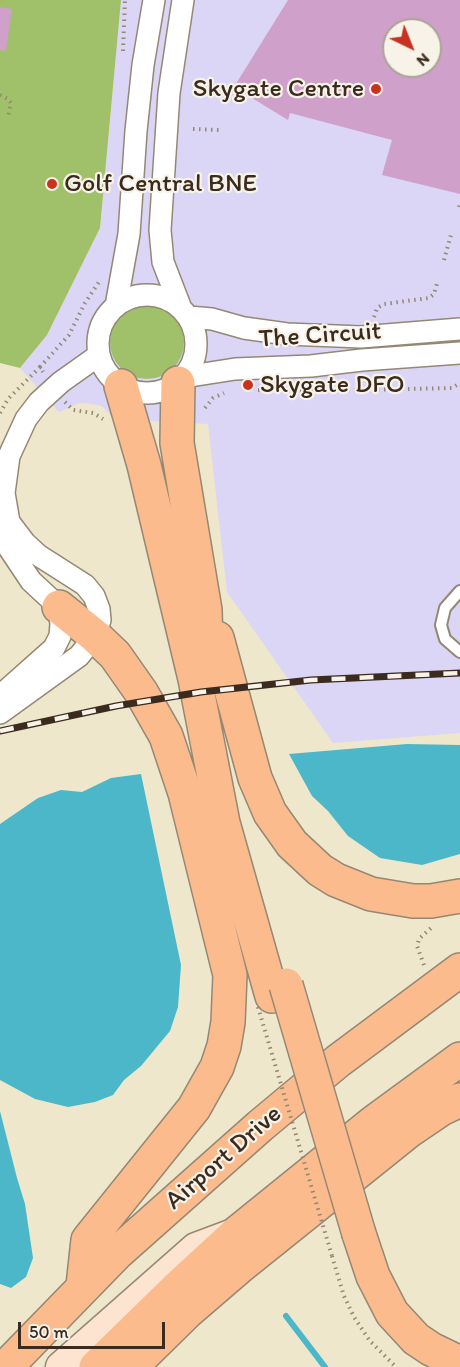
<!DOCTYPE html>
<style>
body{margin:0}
#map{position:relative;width:460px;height:1367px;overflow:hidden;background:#eee7cc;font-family:Itim,sans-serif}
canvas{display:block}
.north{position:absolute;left:382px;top:18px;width:60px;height:60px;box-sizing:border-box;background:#f7f3e8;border:2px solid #aca397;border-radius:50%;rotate:137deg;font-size:16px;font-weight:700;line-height:24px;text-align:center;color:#3b2a1e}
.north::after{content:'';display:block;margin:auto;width:21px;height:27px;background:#c8321e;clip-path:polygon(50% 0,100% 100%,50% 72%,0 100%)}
.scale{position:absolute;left:18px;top:1322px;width:147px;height:27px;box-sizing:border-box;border:3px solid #3b2a1e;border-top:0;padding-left:8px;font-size:18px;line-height:21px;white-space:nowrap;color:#3b2a1e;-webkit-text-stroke:4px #f7f3e8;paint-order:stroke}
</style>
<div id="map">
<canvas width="460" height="1367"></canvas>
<div class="north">N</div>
<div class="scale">50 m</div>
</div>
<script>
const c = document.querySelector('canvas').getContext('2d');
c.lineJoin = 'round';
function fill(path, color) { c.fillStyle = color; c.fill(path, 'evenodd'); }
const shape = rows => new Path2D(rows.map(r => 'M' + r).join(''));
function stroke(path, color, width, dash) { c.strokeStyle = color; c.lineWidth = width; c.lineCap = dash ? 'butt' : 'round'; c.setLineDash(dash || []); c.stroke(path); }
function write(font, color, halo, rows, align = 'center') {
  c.font = font + ' Itim,sans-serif'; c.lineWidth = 4.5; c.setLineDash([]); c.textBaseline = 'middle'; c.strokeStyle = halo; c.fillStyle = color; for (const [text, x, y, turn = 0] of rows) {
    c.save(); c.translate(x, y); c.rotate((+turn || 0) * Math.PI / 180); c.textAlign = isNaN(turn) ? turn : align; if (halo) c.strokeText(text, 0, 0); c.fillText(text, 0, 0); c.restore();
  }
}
const built = shape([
 [121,0,460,0,460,733,333,743,227,592,208,424,114,419,102,406,85,403,77,404,59,412,20,368,47,335,100,228],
 [394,30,430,30,430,66,394,66]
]);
const green = shape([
 [0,0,121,0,100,228,47,335,20,368,0,363],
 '110 342a37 37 0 1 1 74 0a37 37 0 1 1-74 0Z'
]);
const water = shape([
 [407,744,460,745,460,854,422,865,380,858,348,836,328,811,312,796,289,754],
 [141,774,181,965,178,1007,170,1031,141,1066,124,1080,113,1095,95,1102,68,1107,35,1099,0,1080,0,824,38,798,61,790,82,792,111,778],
 [0,1111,17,1178,25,1204,33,1258,26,1277,11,1288,0,1284]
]);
const stream = shape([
 [286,1316,325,1367]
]);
const building = shape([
 [288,0,460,0,460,194,382,175,392,140,290,113,288,120,234,87],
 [394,30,430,30,430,66,394,66],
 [0,7,12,9,6,51,0,50]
]);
const path = shape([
 [123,51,125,0],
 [0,95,8,99,11,103,8,117],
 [193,129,219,130],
 [459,207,460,202],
 [444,260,452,231],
 [374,317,377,308,384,304,429,298,434,294,438,280],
 [40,367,69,335,85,303,99,282],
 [258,390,318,391,452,388,460,383],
 [65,402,73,410,93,413,103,419],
 [205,408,213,398,224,393],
 [0,413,8,399,40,367,43,372],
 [424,965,417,946,419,939,432,927],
 [332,1256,344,1296,354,1317,370,1341,396,1367]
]);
const service = shape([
 [460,591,445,608,441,625,445,639,460,652]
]);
const minor = shape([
 '98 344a49 49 0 1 1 98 0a49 49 0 1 1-98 0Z',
 [116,306,129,234,136,131,143,65,154,0],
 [180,306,163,262,160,230,169,93,183,0],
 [189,317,212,319,244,328,287,334,361,337,460,329],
 [184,377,235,369,311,366,362,360,460,353],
 [0,696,54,648,60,636,61,624,59,607,31,581,9,548,9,522,4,493,9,456,26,419,39,402,61,382,99,355],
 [0,713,79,656,95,636,100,620,99,609,94,596,85,585,38,555,25,543,9,522]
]);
const secondary = shape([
 [61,1367,196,1248,236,1233]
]);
const primary = shape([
 [178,383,177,443,205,610,206,648,210,668],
 [121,386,144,465,195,679,223,823,272,996],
 [59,607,95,636,115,655,141,692,166,736,185,793,230,975,228,1022,224,1046,217,1067,194,1108,88,1240,83,1286],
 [217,638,255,778,270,813,292,844,320,870,336,880,371,894,413,901,431,901,460,896],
 [359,1234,373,1276,392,1313,416,1339,431,1349,460,1363],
 [6,1367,117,1253,260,1126,338,1061,460,970],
 [96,1367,176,1289,238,1232,374,1122,460,1059],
 [131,1367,188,1311,238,1268,410,1130,441,1109,460,1100]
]);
const rail = shape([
 [0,731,116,706,201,692,311,680,460,673]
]);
const pathBridge = shape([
 [258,1007,332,1256]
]);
const primaryBridge = shape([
 [286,985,359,1234]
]);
const markers = [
 [376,89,6,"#c8321e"],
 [52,184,6,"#c8321e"],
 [248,385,6,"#c8321e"]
];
const poiNames = [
 ["Skygate Centre",364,89,"right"],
 ["Golf Central BNE",64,184],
 ["Skygate DFO",260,385]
];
const streetNames = [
 ["The Circuit",320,336,-4],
 ["Airport Drive",224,1158,-41]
];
fill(built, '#dbd6f6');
fill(green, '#a0c16a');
fill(water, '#4cb7c8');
stroke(stream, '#4cb7c8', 6);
fill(building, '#cfa0c9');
stroke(service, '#948875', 14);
stroke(minor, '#948875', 24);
stroke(secondary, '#948875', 33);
stroke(primary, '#948875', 36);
stroke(path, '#948875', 4, [1.5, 4.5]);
stroke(service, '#fff', 10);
stroke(minor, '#fff', 21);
stroke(secondary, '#fde4d1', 30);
stroke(primary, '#fbbb8d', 33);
stroke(rail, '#3b2a1e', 7);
stroke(rail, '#f7f3e8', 4.5, [14]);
stroke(primaryBridge, '#948875', 36, []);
stroke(pathBridge, '#948875', 4, [1.5, 4.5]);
stroke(primaryBridge, '#fbbb8d', 33);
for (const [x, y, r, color] of markers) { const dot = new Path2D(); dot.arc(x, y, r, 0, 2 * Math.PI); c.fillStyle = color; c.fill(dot); stroke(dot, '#f7f3e8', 2); }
write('26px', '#3b2a1e', '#f7f3e8', poiNames, 'left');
write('26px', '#3b2a1e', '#f7f3e8', streetNames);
</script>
